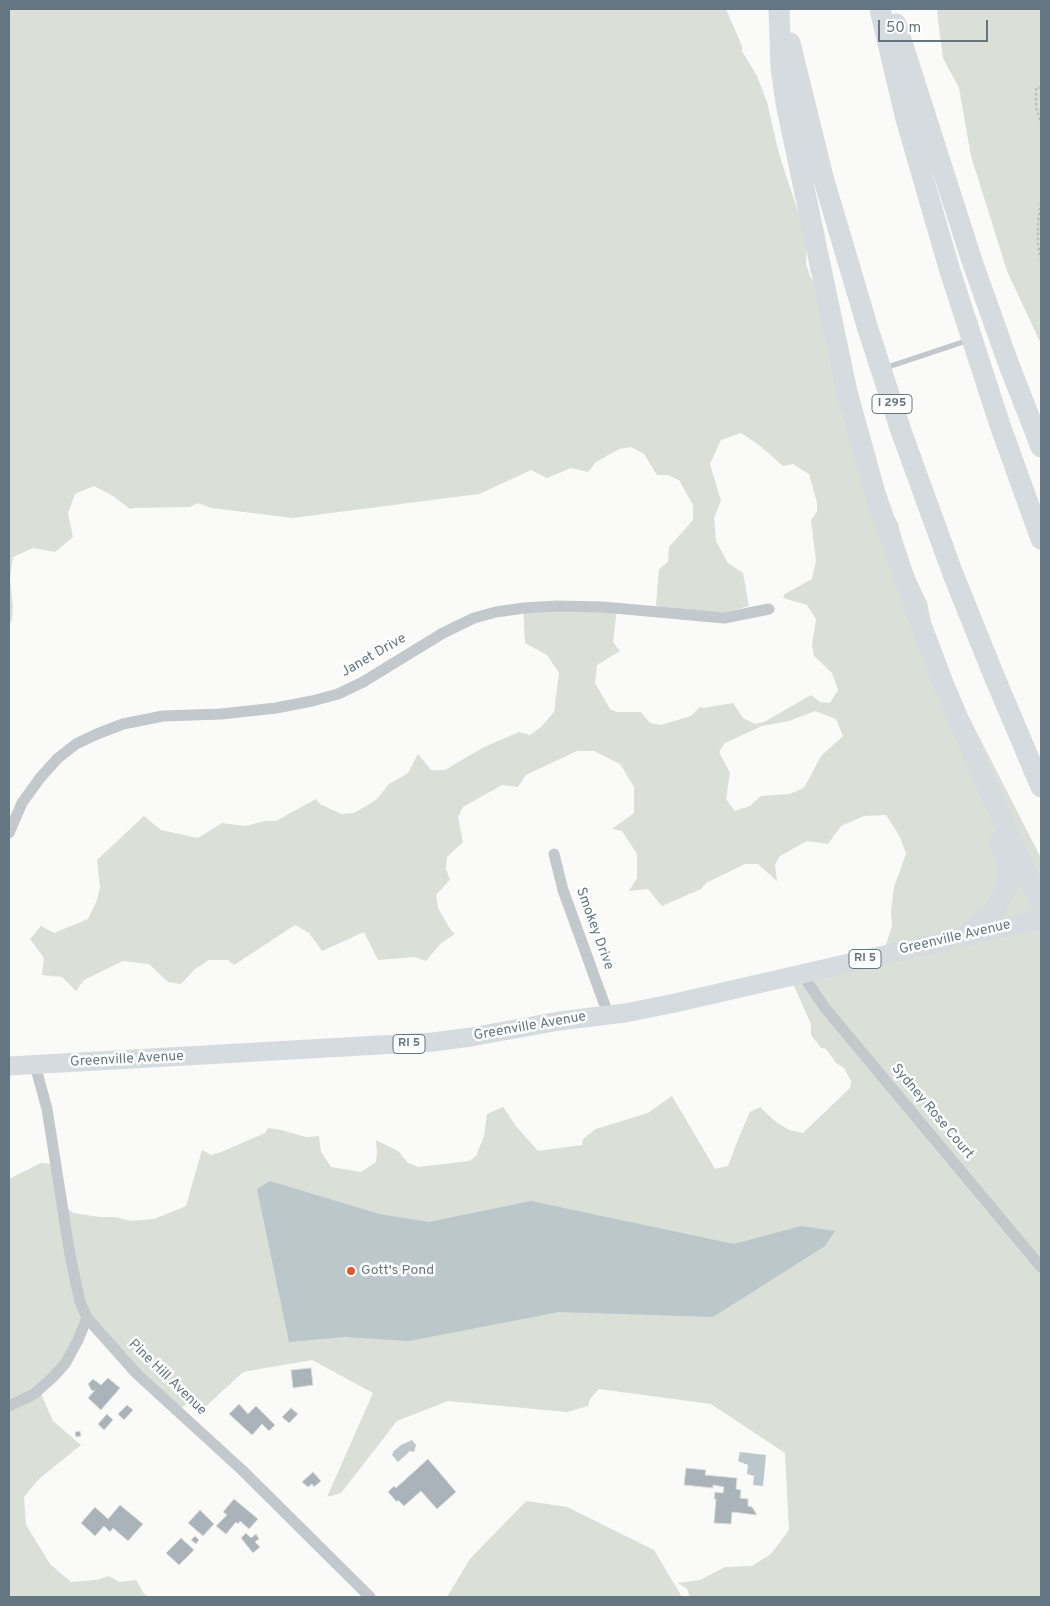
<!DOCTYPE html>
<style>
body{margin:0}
#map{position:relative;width:1050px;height:1606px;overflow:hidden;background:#fafaf8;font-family:Overpass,sans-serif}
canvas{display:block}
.frame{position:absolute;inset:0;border:10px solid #657683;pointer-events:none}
.scale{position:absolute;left:878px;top:20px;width:110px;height:22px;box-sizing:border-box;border:2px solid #657683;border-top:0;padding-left:6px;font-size:15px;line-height:18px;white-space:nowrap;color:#657683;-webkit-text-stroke:4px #fff;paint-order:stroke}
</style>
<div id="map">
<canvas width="1050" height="1606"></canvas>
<div class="frame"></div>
<div class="scale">50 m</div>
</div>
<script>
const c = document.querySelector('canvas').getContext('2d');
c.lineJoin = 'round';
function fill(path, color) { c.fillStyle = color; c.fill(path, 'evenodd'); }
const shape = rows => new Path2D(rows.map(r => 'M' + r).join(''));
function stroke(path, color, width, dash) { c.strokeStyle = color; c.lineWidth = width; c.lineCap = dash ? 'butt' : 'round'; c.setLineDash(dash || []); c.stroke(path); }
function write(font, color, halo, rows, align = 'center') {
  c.font = font + ' Overpass,sans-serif'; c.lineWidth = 5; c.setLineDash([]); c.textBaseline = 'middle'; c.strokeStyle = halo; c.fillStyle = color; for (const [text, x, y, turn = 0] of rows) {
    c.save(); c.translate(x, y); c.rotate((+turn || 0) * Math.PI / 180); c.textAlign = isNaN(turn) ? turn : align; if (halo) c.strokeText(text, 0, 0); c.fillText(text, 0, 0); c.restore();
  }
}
const green = shape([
 [9,9,726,9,742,46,742,51,757,76,767,102,779,154,807,239,806,264,810,276,816,287,887,505,898,523,908,562,927,602,940,667,970,719,1041,858,1041,1597,690,1597,687,1589,678,1583,700,1580,725,1567,752,1566,771,1554,789,1530,785,1453,711,1404,599,1389,590,1399,588,1406,567,1412,448,1401,397,1421,341,1493,327,1497,373,1393,312,1360,243,1372,202,1410,191,1399,181,1409,87,1325,74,1345,39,1389,53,1421,81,1445,39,1479,24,1497,26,1525,50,1564,71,1582,96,1580,109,1576,119,1582,136,1580,144,1594,149,1597,9,1597,9,1179,41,1163,55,1164,66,1207,73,1213,100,1217,115,1217,131,1221,154,1219,186,1206,202,1150,211,1155,221,1152,265,1133,268,1128,281,1130,306,1137,319,1136,321,1152,331,1167,361,1172,376,1162,377,1153,376,1140,398,1151,408,1163,418,1167,469,1161,476,1156,484,1136,487,1114,503,1107,516,1126,538,1151,582,1145,583,1139,596,1129,648,1113,672,1096,715,1169,728,1166,739,1137,750,1112,760,1107,776,1122,789,1130,803,1133,850,1088,851,1081,844,1068,836,1063,826,1049,821,1048,811,1035,811,1024,794,986,790,968,885,948,892,926,891,912,894,887,906,854,900,837,886,815,864,816,841,826,828,844,807,841,780,856,775,865,777,881,758,864,745,864,706,883,701,889,662,906,648,889,629,891,637,878,637,854,622,831,612,829,634,813,634,787,620,764,594,751,577,751,526,775,518,787,502,785,463,807,458,817,463,842,447,857,446,869,450,880,436,895,438,908,450,929,455,934,441,943,426,961,415,957,378,960,364,932,322,951,309,933,295,925,234,965,228,960,209,960,195,969,181,984,168,982,149,964,123,961,84,980,76,991,62,977,42,975,44,958,30,939,41,926,54,933,88,919,97,900,100,887,97,860,144,816,161,830,198,838,222,823,245,826,265,821,276,821,316,799,320,804,341,814,354,813,376,800,389,784,408,773,418,754,431,770,445,770,484,747,519,732,530,735,541,727,554,712,559,673,547,655,525,643,523,604,617,608,613,642,620,651,597,665,595,683,610,709,617,712,641,712,650,723,661,725,691,716,700,707,703,708,733,703,743,718,755,724,764,722,811,695,820,702,830,703,838,690,832,673,814,656,812,645,816,619,807,605,783,598,785,594,812,579,816,561,811,520,817,512,817,503,809,474,793,464,783,466,759,445,741,433,721,440,710,464,721,501,714,518,716,541,728,563,743,573,749,606,726,612,712,612,658,608,656,605,659,569,668,562,669,547,693,520,693,505,679,480,668,475,657,475,644,454,631,447,619,449,596,462,588,472,571,468,547,478,531,470,479,494,292,518,212,508,197,503,190,507,134,508,130,509,113,496,94,486,75,494,68,513,73,537,55,552,33,548,13,557,10,579,13,607,12,620,9,625],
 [815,711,836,719,843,736,821,756,804,788,789,794,761,796,750,806,735,811,726,799,730,773,719,752,725,743,762,726,789,721],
 [939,9,1041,9,1041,344,1007,271,971,156,959,88,943,58,937,12],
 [526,1501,567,1507,654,1550,682,1597,447,1597,470,1559]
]);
const water = shape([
 [270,1181,379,1214,429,1222,531,1201,734,1244,801,1226,835,1231,825,1246,713,1317,559,1312,409,1341,345,1337,289,1342,257,1189],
 [412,1440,416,1445,414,1452,410,1451,398,1462,392,1455,394,1451,401,1445],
 [740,1452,766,1455,763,1486,753,1485,754,1476,747,1474,748,1465,738,1461]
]);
const building = shape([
 [311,1368,313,1385,293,1388,291,1370,311,1368],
 [108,1378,120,1388,101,1410,88,1398,95,1390,92,1391,88,1384,93,1379,101,1385,108,1378],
 [239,1404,248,1414,256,1406,275,1425,269,1431,262,1424,252,1435,229,1414,239,1404],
 [127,1405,133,1410,124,1420,118,1414,127,1405],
 [291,1408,298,1414,289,1423,282,1417,291,1408],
 [107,1414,113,1420,104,1430,98,1424,107,1414],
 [80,1431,81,1436,76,1437,75,1432,80,1431],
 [428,1459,456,1492,437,1509,421,1491,404,1506,398,1500,397,1502,388,1492,394,1486,396,1488,428,1459],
 [686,1468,706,1470,705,1475,737,1478,736,1489,741,1490,740,1498,748,1499,748,1506,752,1507,757,1515,732,1512,731,1524,714,1523,716,1499,714,1499,715,1492,723,1493,724,1487,713,1485,713,1488,684,1485,686,1468],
 [313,1472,321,1481,314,1487,312,1484,308,1487,302,1482,313,1472],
 [234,1499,258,1519,249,1529,240,1521,238,1524,236,1522,226,1534,216,1526,227,1515,223,1512,234,1499],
 [120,1505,143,1524,128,1541,113,1528,110,1532,104,1526,95,1536,81,1523,95,1507,108,1519,120,1505],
 [200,1510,214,1524,203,1536,188,1523,200,1510],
 [246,1533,251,1538,256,1534,259,1539,255,1542,260,1547,253,1553,241,1538,246,1533],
 [195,1536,199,1540,196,1544,191,1540,195,1536],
 [181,1538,194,1550,179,1565,166,1553,181,1538]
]);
const path = shape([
 [1041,88,1036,88,1036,108,1041,123],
 [1041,203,1038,222,1038,245,1041,260]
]);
const lane = shape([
 [885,368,969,340]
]);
const street = shape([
 [9,833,22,803,40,778,58,758,76,744,97,734,123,724,163,716,221,714,276,708,312,701,338,694,363,682,443,633,474,618,496,612,524,608,557,606,603,607,724,618,769,609],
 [554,854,563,890,608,1014],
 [802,974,825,1008,1041,1267],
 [35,1065,47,1109,70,1255,80,1302,87,1318,137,1374,242,1470,370,1597],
 [9,1406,34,1394,51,1379,65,1364,78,1340,87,1318]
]);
const primary = shape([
 [9,1066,433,1042,471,1037,559,1021,625,1013,675,1003,1041,919]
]);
const highway = shape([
 [779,9,781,68,786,103,847,392,875,493,910,595,941,678,967,740,1041,906],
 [880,9,906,119,950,271,1000,425,1041,539],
 [896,24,973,264,1009,365,1041,447],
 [790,43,823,177,868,329,901,431,953,574,992,671,1041,787],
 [967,935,993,912,1006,890,1009,873,1008,865,1000,842]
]);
const markers = [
 [351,1271,5,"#e4572e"]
];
const shields = [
 [892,404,40],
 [865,959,32],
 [409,1044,32]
];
const shieldNames = [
 ["I 295",892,404],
 ["RI 5",865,959],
 ["RI 5",409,1044]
];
const streetNames = [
 ["Janet Drive",374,656,-30],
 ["Smokey Drive",594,929,70],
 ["Greenville Avenue",955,938,-13],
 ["Greenville Avenue",530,1027,-10],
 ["Greenville Avenue",127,1060,-3],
 ["Sydney Rose Court",932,1112,50],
 ["Pine Hill Avenue",167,1378,44]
];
const poiNames = [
 ["Gott's Pond",361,1271]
];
fill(green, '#dadfd7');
fill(water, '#bbc7cb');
fill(building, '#aab3b9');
stroke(building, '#dcdcda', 1);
stroke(path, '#bbbfc2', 2.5, [2.5, 2.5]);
stroke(lane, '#c3c8cc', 5.5);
stroke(street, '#c3c8cc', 11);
stroke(primary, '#d6dbdf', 19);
stroke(highway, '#d6dbdf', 21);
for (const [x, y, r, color] of markers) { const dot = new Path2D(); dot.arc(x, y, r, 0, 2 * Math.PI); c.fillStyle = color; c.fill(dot); stroke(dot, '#fff', 2); }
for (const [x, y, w] of shields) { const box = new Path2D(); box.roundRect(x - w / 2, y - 9.5, w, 19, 4); c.fillStyle = '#fff'; c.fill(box); stroke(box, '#657683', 1); }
write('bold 12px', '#657683', null, shieldNames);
write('14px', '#657683', '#fff', streetNames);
write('14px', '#657683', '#fff', poiNames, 'left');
</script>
